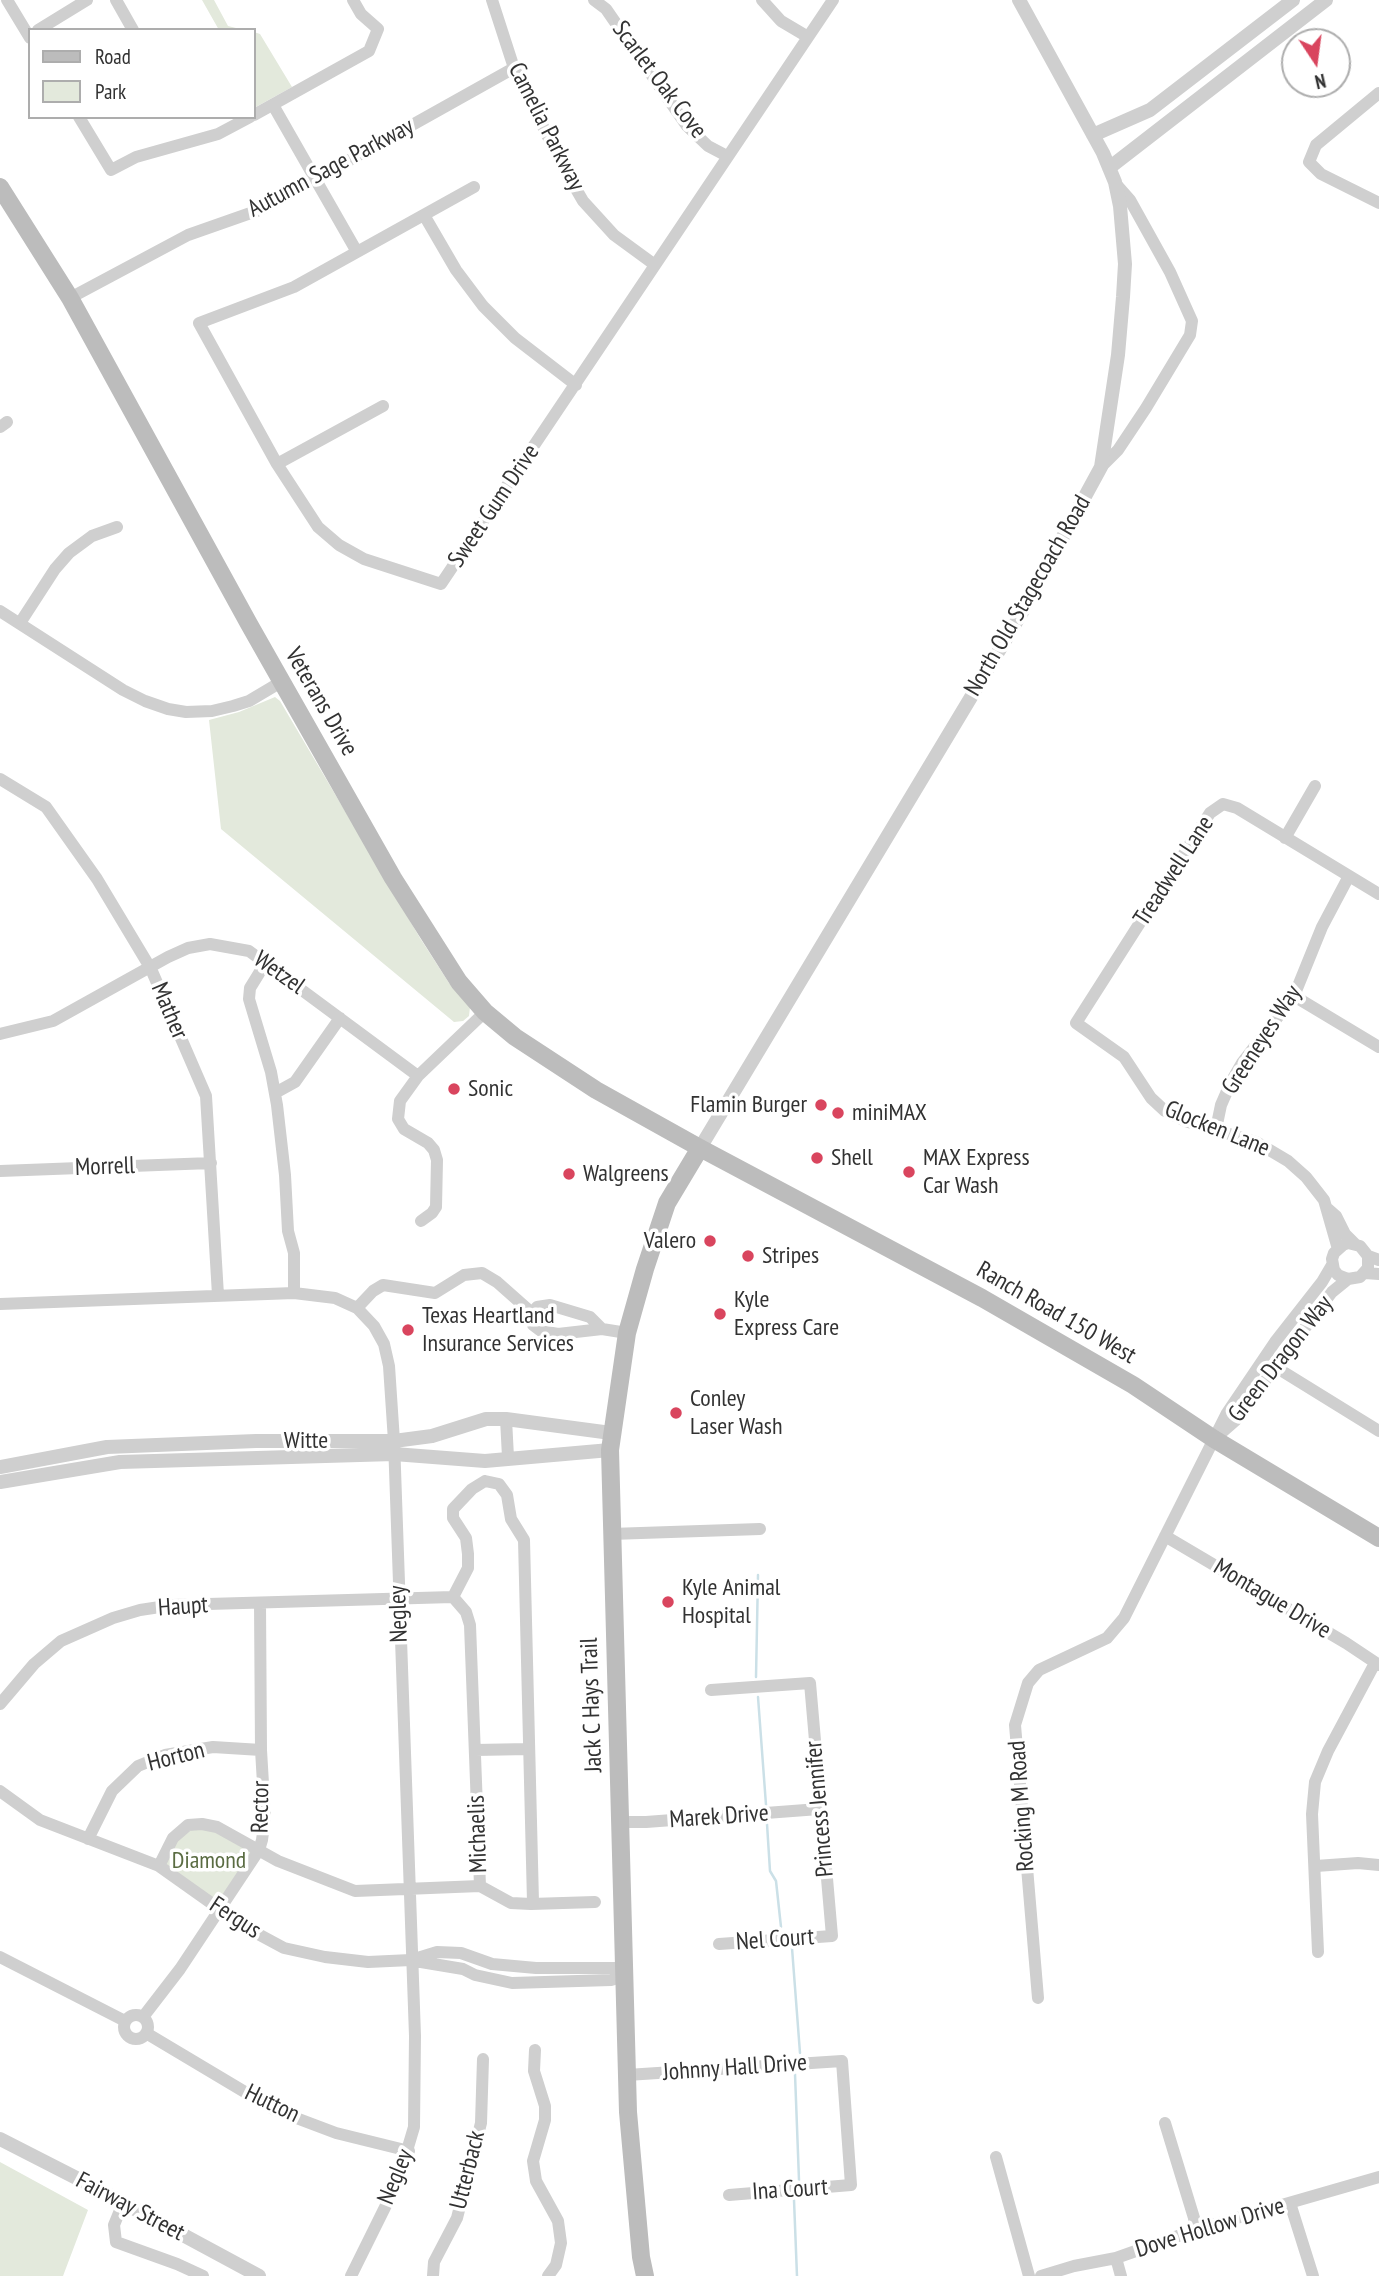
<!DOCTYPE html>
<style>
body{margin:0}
#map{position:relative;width:1379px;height:2276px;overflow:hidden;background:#fff;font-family:"PT Sans Narrow",sans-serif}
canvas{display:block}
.legend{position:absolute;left:28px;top:28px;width:228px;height:91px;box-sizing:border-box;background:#fff;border:2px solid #adadad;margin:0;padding:9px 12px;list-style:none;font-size:21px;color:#323232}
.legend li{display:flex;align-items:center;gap:14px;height:35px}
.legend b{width:35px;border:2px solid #adadad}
.north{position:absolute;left:1281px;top:28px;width:70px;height:70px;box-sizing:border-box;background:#fff;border:2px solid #adadad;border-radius:50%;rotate:167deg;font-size:19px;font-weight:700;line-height:28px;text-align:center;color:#323232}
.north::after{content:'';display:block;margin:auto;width:24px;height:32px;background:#d9455e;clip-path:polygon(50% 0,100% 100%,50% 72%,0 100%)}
</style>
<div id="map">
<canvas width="1379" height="2276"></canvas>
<ul class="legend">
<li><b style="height:9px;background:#bcbcbc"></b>Road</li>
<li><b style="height:19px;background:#e3e9dc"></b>Park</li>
</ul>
<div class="north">N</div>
</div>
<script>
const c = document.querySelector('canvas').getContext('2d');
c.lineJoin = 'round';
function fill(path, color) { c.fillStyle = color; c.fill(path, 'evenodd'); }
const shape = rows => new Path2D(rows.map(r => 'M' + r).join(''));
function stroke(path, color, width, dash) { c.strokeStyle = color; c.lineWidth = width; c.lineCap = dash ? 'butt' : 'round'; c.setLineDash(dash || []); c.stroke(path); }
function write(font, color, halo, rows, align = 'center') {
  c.font = font + ' "PT Sans Narrow",sans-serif'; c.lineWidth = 7; c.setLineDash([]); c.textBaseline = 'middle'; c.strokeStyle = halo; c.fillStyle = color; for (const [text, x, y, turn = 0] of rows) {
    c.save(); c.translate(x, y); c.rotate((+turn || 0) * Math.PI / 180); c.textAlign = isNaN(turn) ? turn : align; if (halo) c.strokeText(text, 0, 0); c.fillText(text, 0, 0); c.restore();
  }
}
const green = shape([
 [202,0,214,0,228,26,244,30,219,30],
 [254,32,260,34,292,87,254,108],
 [275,697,280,701,420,938,449,983,470,1007,469,1016,463,1021,454,1022,221,829,209,720,239,712],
 [202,1825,257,1851,219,1908,160,1866,174,1838],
 [0,2162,88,2210,63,2276,0,2276]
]);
const stream = shape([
 [756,1677,758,1575],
 [758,1697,766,1805],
 [767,1824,770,1871,776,1881,781,1927],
 [792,1948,800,2053],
 [795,2074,799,2180],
 [794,2200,797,2276]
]);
const minor = shape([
 [7,0,30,38],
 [116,0,133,30],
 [492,0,514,68,561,163,583,201,614,235,655,265],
 [594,0,606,9,687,126,708,146,727,156],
 [762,0,781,21,808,37],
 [38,30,87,0],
 [1379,93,1316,145,1309,162,1321,174,1379,203],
 [273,105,357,252],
 [254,115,369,51,378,29,361,14,353,0],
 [79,117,111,170,136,157,218,134,250,117],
 [474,187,294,287,199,323,277,464,318,527,339,545,364,559,441,584,833,0],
 [424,215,456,270,483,306,515,338,576,385],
 [70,298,188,235,262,209,514,68],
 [0,427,7,422],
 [277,464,383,406],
 [1101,467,1118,450,1146,408,1190,335,1192,321,1170,272,1130,200,1115,183],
 [0,611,123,690,145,701,168,709,186,712,212,711,233,706,249,701,281,682],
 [20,623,55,569,69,553,92,536,117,527],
 [0,779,46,807,97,879,151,969,206,1096,218,1295],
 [1285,838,1315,786],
 [266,962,250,988,249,999,271,1072,277,1105,285,1175,288,1231,294,1253,294,1293],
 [1294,996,1379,1047],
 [0,1034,53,1021,168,957,188,948,210,944,249,951,418,1076,485,1012],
 [418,1076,400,1101,398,1119,404,1129,428,1143,434,1150,437,1160,436,1207,432,1213,421,1221],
 [275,1093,295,1082,340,1018],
 [1216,1129,1221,1105,1231,1082,1242,1063,1294,996,1322,927,1349,876],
 [0,1171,211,1163],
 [1328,1209,1336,1216,1345,1234,1355,1244],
 [1338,1249,1324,1200,1306,1177,1288,1161,1256,1142,1185,1121,1165,1111,1151,1098,1124,1057,1076,1023,1210,813,1223,804,1237,808,1379,894],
 [1368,1256,1368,1268,1360,1277,1348,1279,1338,1275,1334,1270,1332,1259,1334,1253,1343,1245,1348,1243,1360,1246,1368,1256,1379,1260],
 [1365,1273,1379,1274],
 [0,1304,294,1293,335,1298,357,1308,374,1326,384,1344,389,1366,394,1441,415,2036,414,2127,398,2181,351,2276],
 [357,1308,373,1291,383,1285,435,1293,464,1275,482,1273,497,1282,532,1313,533,1325,541,1331,558,1334,602,1329,627,1333],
 [532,1313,537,1307,550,1305,590,1317,602,1329],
 [1269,1363,1379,1431],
 [506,1419,508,1457],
 [1220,1434,1236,1420,1332,1292,1348,1279],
 [485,1481,499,1484,507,1495,511,1519,524,1540,533,1902,531,1904,511,1903,480,1886,470,1625,466,1612,453,1597,468,1568,468,1554,466,1538,453,1518,453,1509,472,1489,485,1481],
 [611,1534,760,1529],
 [1165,1536,1346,1643,1379,1665],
 [711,1690,810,1683,832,1936,719,1944],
 [0,1704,34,1664,61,1641,113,1618,140,1610,173,1605,453,1597],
 [475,1750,529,1749],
 [0,1791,40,1820,159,1866,245,1927,284,1948,325,1957,368,1962,411,1960,437,1952,461,1953,492,1964,536,1968,615,1968,625,1976],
 [620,1822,646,1822,819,1809],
 [88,1839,112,1791,138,1766,165,1755,213,1747,261,1750],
 [159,1866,173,1838,188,1825,202,1824,217,1827,278,1861,355,1891,480,1886],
 [1316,1866,1358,1863,1379,1865],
 [531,1904,595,1902],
 [1318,1952,1312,1814,1315,1782,1328,1751,1375,1663],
 [0,1957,125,2021],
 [415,1961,463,1969,475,1975,512,1983,611,1980,625,1976],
 [1038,1998,1015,1725,1028,1683,1039,1670,1107,1638,1124,1618,1227,1413,1275,1342,1322,1282,1332,1265],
 '124 2027a12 12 0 1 1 24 0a12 12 0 1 1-24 0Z',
 [143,2017,180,1969,259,1850,262,1840,265,1817,261,1750,260,1603],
 [146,2033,275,2110,336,2133,409,2151],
 [535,2050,534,2071,545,2106,545,2120,533,2161,536,2181,558,2221,561,2243,556,2265,548,2276],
 [627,2075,842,2061,851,2185,729,2195],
 [1165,2123,1194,2218,1195,2230],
 [996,2157,1029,2276],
 [123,2203,114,2225,116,2242,177,2264,203,2276],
 [1290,2203,1313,2276],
 [1116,2258,1121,2276],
 [433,2276,434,2262,457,2218,481,2123,483,2059],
 [1041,2276,1074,2266,1116,2258,1195,2230,1379,2177]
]);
const tertiary = shape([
 [1093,135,1150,110,1293,0],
 [1109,168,1326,0],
 [700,1148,1021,614,1101,467,1118,355,1123,297,1125,264,1120,206,1115,182,1103,153,1019,0],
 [0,1467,107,1447,256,1441,394,1441,432,1436,486,1419,506,1419,611,1433],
 [0,1482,120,1462,394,1454,485,1461,610,1450],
 [0,2139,96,2188,259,2276]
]);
const secondary = shape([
 [0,187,70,298,249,624,393,878,459,982,485,1012,515,1037,596,1090,700,1148,982,1298,1133,1385,1214,1439,1379,1538],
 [645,2276,641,2257,628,2112,610,1450,627,1333,645,1269,667,1203,700,1148]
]);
const markers = [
 [454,1089,7,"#d9455e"],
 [821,1105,7,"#d9455e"],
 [838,1113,7,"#d9455e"],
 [817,1158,7,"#d9455e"],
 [909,1172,7,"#d9455e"],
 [569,1174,7,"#d9455e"],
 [710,1241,7,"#d9455e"],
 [748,1256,7,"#d9455e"],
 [720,1314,7,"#d9455e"],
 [408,1330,7,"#d9455e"],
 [676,1413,7,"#d9455e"],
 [668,1602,7,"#d9455e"]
];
const streetNames = [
 ["Scarlet Oak Cove",659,80,53],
 ["Camelia Parkway",546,127,63],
 ["Autumn Sage Parkway",331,168,-28],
 ["Sweet Gum Drive",494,506,-56],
 ["North Old Stagecoach Road",1028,596,-60],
 ["Veterans Drive",321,702,60],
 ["Treadwell Lane",1174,871,-57],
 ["Wetzel",279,973,35],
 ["Mather",169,1011,67],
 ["Greeneyes Way",1262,1040,-57],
 ["Glocken Lane",1217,1129,22],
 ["Morrell",105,1167,-2],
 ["Ranch Road 150 West",1056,1313,30],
 ["Green Dragon Way",1281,1359,-52],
 ["Witte",306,1441],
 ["Montague Drive",1272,1599,31],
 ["Haupt",183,1607,-4],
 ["Negley",399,1614,-92],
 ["Jack C Hays Trail",592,1705,-92],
 ["Horton",176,1757,-14],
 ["Rocking M Road",1022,1806,-94],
 ["Rector",261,1807,-89],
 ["Princess Jennifer",820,1809,-95],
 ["Marek Drive",719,1817,-4],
 ["Michaelis",478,1834,-92],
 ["Fergus",235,1918,33],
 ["Nel Court",775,1940,-4],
 ["Johnny Hall Drive",735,2068,-4],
 ["Hutton",272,2104,26],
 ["Utterback",468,2170,-76],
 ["Negley",396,2177,-68],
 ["Ina Court",790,2190,-4],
 ["Fairway Street",130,2207,28],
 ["Dove Hollow Drive",1210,2228,-17]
];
const poiNames = [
 ["Sonic",468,1089],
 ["Flamin Burger",807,1105,"right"],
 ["miniMAX",852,1113],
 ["Shell",831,1158],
 ["MAX Express",923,1158],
 ["Car Wash",923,1186],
 ["Walgreens",583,1174],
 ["Valero",696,1241,"right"],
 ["Stripes",762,1256],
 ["Kyle",734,1300],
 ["Express Care",734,1328],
 ["Texas Heartland",422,1316],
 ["Insurance Services",422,1344],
 ["Conley",690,1399],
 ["Laser Wash",690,1427],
 ["Kyle Animal",682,1588],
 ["Hospital",682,1616]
];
const parkNames = [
 ["Diamond",209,1861]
];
fill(green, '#e3e9dc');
stroke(stream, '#cbe0e7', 2.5);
stroke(minor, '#cfcfcf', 12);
stroke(tertiary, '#cfcfcf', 14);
stroke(secondary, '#bcbcbc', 18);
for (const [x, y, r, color] of markers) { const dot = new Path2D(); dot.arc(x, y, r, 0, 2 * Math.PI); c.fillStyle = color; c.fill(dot); stroke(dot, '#fff', 2.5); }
write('24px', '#323232', '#fff', streetNames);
write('24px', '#323232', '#fff', poiNames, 'left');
write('24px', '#5a6c42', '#fff', parkNames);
</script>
